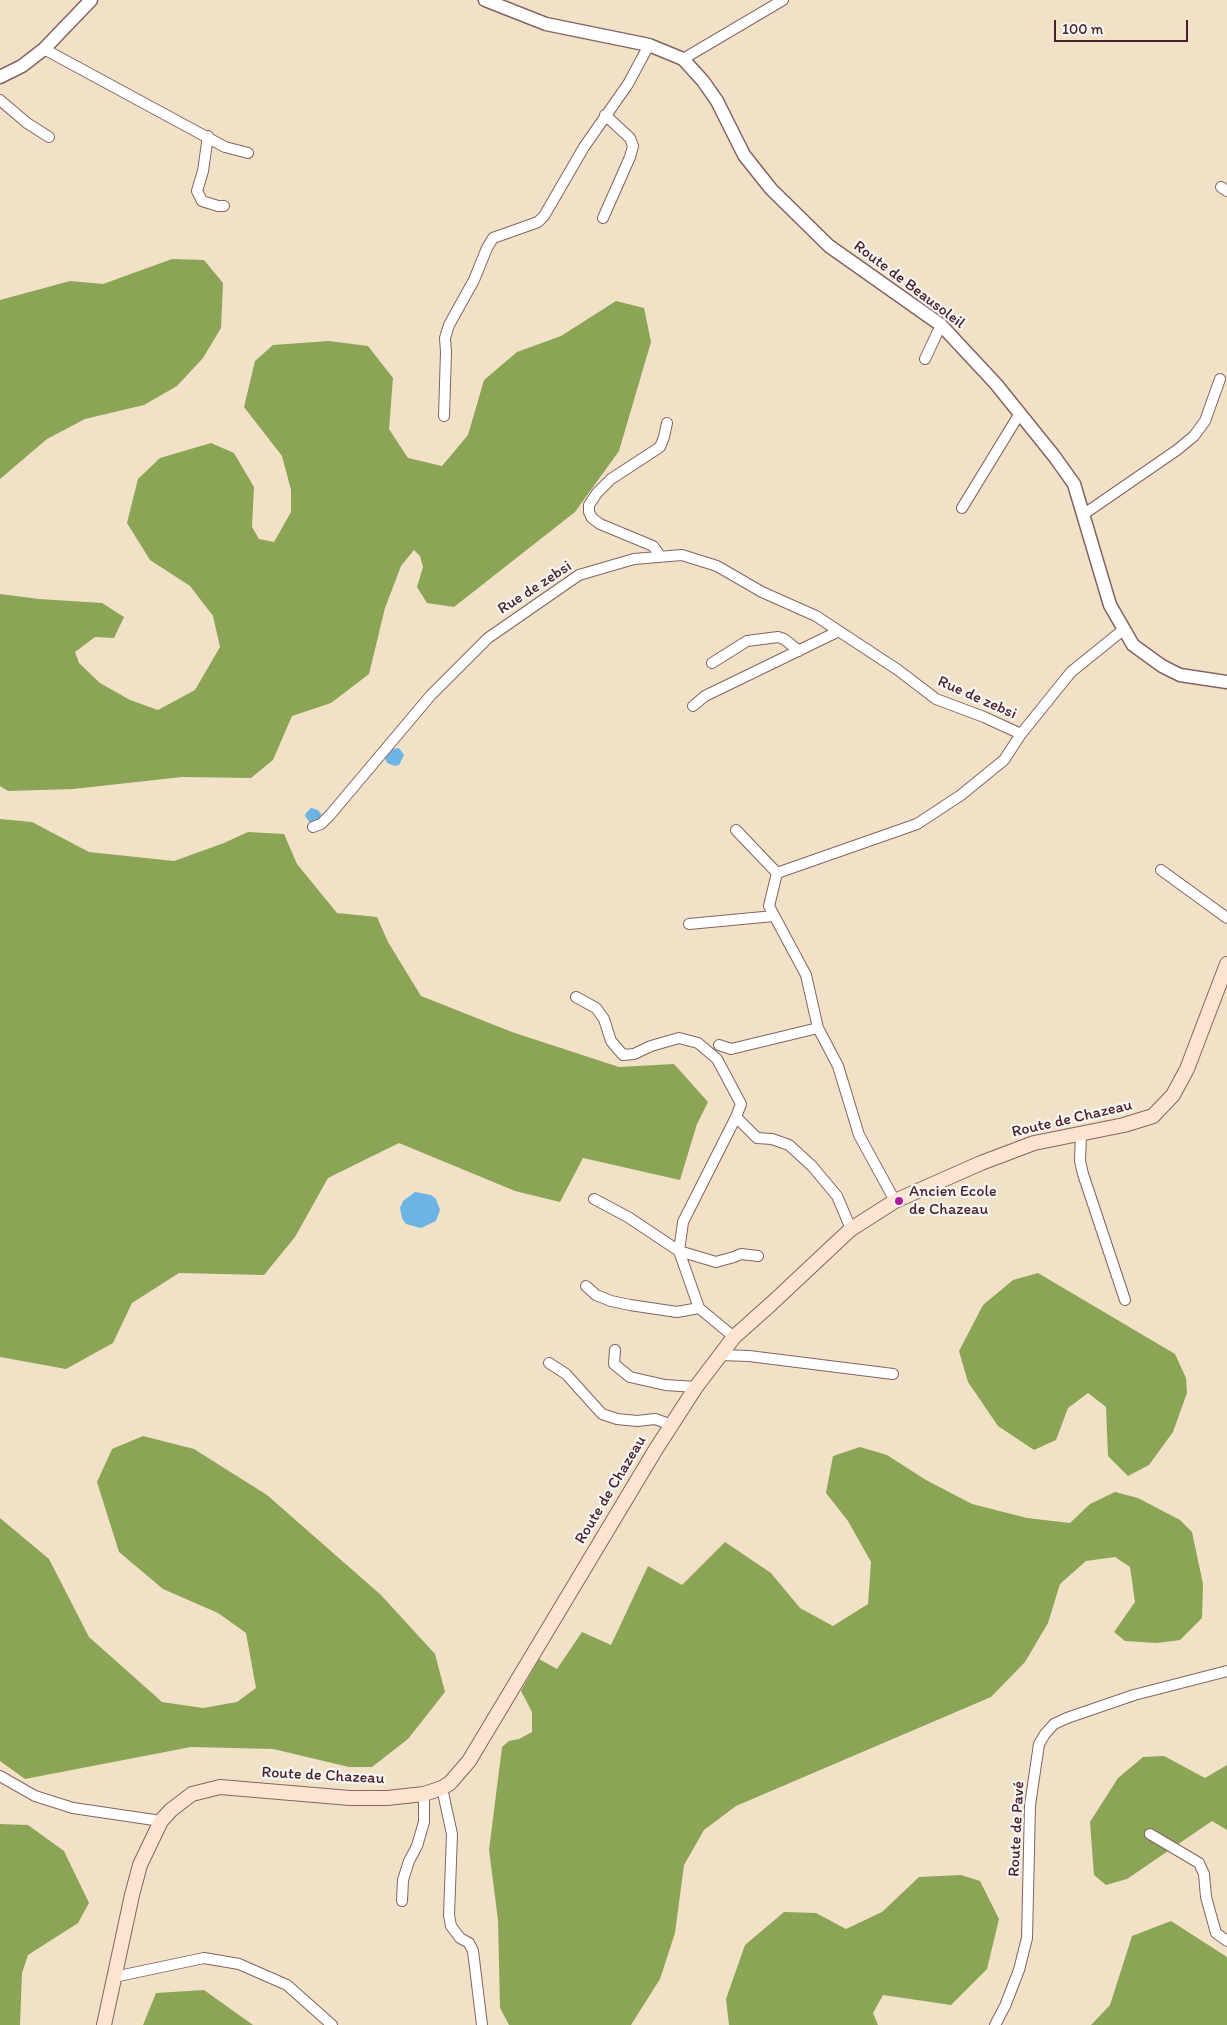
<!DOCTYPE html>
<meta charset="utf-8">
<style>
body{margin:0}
#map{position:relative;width:1227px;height:2025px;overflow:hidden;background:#f1e2c7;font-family:Itim,sans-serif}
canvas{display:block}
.scale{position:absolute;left:1054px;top:20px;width:134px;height:22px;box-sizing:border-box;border:2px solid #4a1f2b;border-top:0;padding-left:6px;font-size:15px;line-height:18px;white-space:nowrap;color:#4a1f2b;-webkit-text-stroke:4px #f6f6f2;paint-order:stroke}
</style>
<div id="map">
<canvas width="1227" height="2025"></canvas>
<div class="scale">100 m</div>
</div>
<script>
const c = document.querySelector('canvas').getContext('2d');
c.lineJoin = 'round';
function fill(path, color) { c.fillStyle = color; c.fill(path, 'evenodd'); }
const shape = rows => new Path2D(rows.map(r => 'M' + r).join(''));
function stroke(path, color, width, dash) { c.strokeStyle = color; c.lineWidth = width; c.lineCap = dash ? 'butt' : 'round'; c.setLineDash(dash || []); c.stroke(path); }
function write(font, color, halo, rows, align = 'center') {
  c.font = font + ' Itim,sans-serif'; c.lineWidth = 4.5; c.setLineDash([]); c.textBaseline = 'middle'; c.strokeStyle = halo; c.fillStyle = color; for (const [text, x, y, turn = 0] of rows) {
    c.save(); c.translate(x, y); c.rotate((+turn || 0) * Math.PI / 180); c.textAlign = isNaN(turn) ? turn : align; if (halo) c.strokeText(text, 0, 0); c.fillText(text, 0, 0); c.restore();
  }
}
const forest = shape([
 [172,259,204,260,223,283,221,328,203,358,177,386,144,405,85,419,47,439,0,479,0,300,70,281,103,284],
 [616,301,644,308,651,342,619,451,575,512,454,607,427,603,417,587,423,567,420,556,414,550,401,566,385,608,369,674,331,703,292,716,273,760,251,778,182,777,73,789,8,791,0,786,0,594,39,599,102,603,124,617,114,638,95,637,75,652,79,663,100,683,130,700,158,710,195,690,220,647,213,616,190,586,150,560,127,523,138,479,160,458,211,443,234,453,254,487,252,527,259,539,274,542,291,512,291,490,282,456,244,407,255,361,273,345,329,341,368,346,393,378,389,429,408,458,442,466,468,435,484,380,517,352,561,336],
 [0,819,32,822,89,852,174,861,224,843,248,832,284,834,297,864,337,913,377,917,388,942,421,996,512,1032,619,1067,674,1064,708,1102,697,1124,680,1180,583,1158,560,1202,515,1191,399,1143,328,1178,295,1237,264,1275,179,1273,132,1303,113,1343,66,1369,0,1357],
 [1038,1273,1175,1354,1186,1378,1187,1393,1173,1432,1149,1465,1128,1476,1108,1456,1106,1407,1088,1393,1068,1408,1056,1440,1034,1450,998,1426,968,1382,959,1351,983,1305,1013,1280],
 [143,1436,194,1449,267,1495,381,1595,435,1654,445,1692,408,1739,372,1767,349,1767,273,1749,191,1747,25,1779,0,1761,0,1518,49,1559,89,1637,162,1702,203,1708,237,1702,256,1688,246,1633,218,1613,163,1589,119,1552,97,1482,112,1449],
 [860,1447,887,1455,926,1480,972,1504,1027,1518,1070,1523,1090,1504,1115,1492,1138,1498,1180,1520,1192,1532,1203,1584,1202,1618,1180,1640,1157,1643,1125,1641,1114,1632,1135,1602,1130,1567,1115,1557,1086,1561,1060,1584,1048,1623,1025,1662,991,1697,736,1806,704,1830,684,1865,675,1933,660,1979,631,2025,509,2025,500,2008,498,1920,489,1850,502,1747,509,1741,519,1739,532,1732,532,1712,521,1691,539,1659,557,1669,582,1632,611,1645,648,1566,682,1585,725,1542,771,1573,800,1608,833,1626,868,1604,871,1562,848,1521,826,1493,833,1456],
 [1164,1756,1205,1778,1227,1765,1227,1830,1212,1821,1127,1879,1106,1885,1094,1875,1090,1822,1118,1778,1143,1757],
 [0,1824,28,1825,64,1851,89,1903,78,1923,28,1955,22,1973,20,2025,0,2025],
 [961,1875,980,1881,999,1919,987,1969,951,2005,883,1995,873,2013,878,2025,729,2025,726,1999,745,1945,784,1912,816,1913,846,1929,882,1912,919,1877],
 [1171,1921,1227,1957,1227,2025,1091,2025,1110,2005,1132,1936],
 [204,1990,253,2025,143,2025,156,1993]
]);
const water = shape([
 [399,748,404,755,399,765,395,766,387,763,385,758,393,749],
 [311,808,318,810,321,814,320,821,311,824,305,816,306,813],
 [415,1192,431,1195,436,1199,440,1210,436,1221,421,1228,406,1224,402,1218,400,1208,403,1201]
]);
const minor = shape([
 [44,49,225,147,248,153],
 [683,59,783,0],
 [0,100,27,123,49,137],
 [208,136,203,171,197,191,202,201,218,206,224,206],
 [1221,187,1227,191],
 [603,218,630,157,633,146,630,138,605,115],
 [925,359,941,325],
 [444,416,446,352,445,338,449,325,474,280,487,248,493,238,538,222,544,216,584,147,628,84,649,45],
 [962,508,1020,413],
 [1084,514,1177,450,1194,436,1205,421,1220,379],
 [661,557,653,546,600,524,592,518,589,512,589,505,597,493,611,479,660,447,664,437,667,423],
 [712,663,747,641,778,637,784,639,799,651],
 [693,706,705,696,839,631],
 [313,827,321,824,330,815,431,695,488,638,579,575,634,559,682,555,717,566,762,592,816,616,898,670,936,699,984,717,1021,734],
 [736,830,777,873,917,824,961,795,1004,760,1021,734,1071,672,1123,630],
 [1161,870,1227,918],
 [777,873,769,906,806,975,818,1028,838,1066,859,1135,895,1201],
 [689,924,774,916],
 [576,997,596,1008,604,1019,611,1041,623,1055,634,1054,651,1046,679,1038,698,1043,717,1059,741,1104,736,1117,683,1222,679,1251,699,1308,734,1337],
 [719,1045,731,1049,818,1028],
 [736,1117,757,1138,772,1139,789,1145,812,1166,837,1196,851,1229],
 [1081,1133,1080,1161,1083,1174,1125,1300],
 [594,1199,628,1217,679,1251,716,1262,734,1257,741,1254,758,1256],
 [586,1286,596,1295,611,1301,630,1305,677,1312,699,1308],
 [615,1350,614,1364,630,1377,665,1385,696,1387],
 [719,1355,749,1356,893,1374],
 [549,1363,566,1374,602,1414,617,1419,637,1421,655,1419,672,1425],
 [0,1776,35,1796,73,1808,161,1821],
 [442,1788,452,1834,449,1915,451,1926,460,1938,469,1943,473,1951,482,2025],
 [1150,1834,1199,1863,1204,1874,1206,1897,1216,1933,1227,1941],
 [402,1901,403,1880,409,1861,417,1846,424,1822,424,1794],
 [114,1977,204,1958,239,1964,287,1985,332,2025],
 [995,2025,1005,2006,1019,1970,1027,1938,1030,1805,1039,1744,1045,1734,1054,1724,1067,1718,1134,1695,1227,1671]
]);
const tertiary = shape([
 [485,0,546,24,649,45,683,59,703,81,717,101,744,155,771,189,829,246,941,325,996,384,1054,456,1074,484,1110,605,1133,645,1162,666,1180,675,1227,682],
 [0,77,22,66,44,49,91,0]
]);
const secondary = shape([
 [104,2025,132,1895,140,1865,161,1821,171,1810,192,1794,220,1787,350,1798,387,1798,424,1794,442,1788,450,1783,469,1761,656,1449,696,1387,734,1337,771,1304,851,1229,895,1201,981,1163,1034,1143,1124,1125,1153,1116,1173,1095,1187,1069,1227,964]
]);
const markers = [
 [899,1201,5,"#b5179e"]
];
const streetNames = [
 ["Route de Beausoleil",909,285,37],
 ["Rue de zebsi",535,588,-33],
 ["Rue de zebsi",977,698,24],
 ["Route de Chazeau",1072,1119,-13],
 ["Route de Chazeau",611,1490,-59],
 ["Route de Chazeau",323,1776,3],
 ["Route de Pavé",1017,1829,-87]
];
const poiNames = [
 ["Ancien Ecole",909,1192],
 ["de Chazeau",909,1210]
];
fill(forest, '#8ca456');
fill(water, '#6bb4e3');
stroke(minor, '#846362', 12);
stroke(tertiary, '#846362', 15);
stroke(secondary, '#846362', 16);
stroke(minor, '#fff', 10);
stroke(tertiary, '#fff', 12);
stroke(secondary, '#fde4d1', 14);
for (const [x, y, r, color] of markers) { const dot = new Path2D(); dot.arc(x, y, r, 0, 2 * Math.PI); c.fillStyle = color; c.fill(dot); stroke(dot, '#f6f6f2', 2); }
write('16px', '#4a1f2b', '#f6f6f2', streetNames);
write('16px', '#4a1f2b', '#f6f6f2', poiNames, 'left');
</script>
